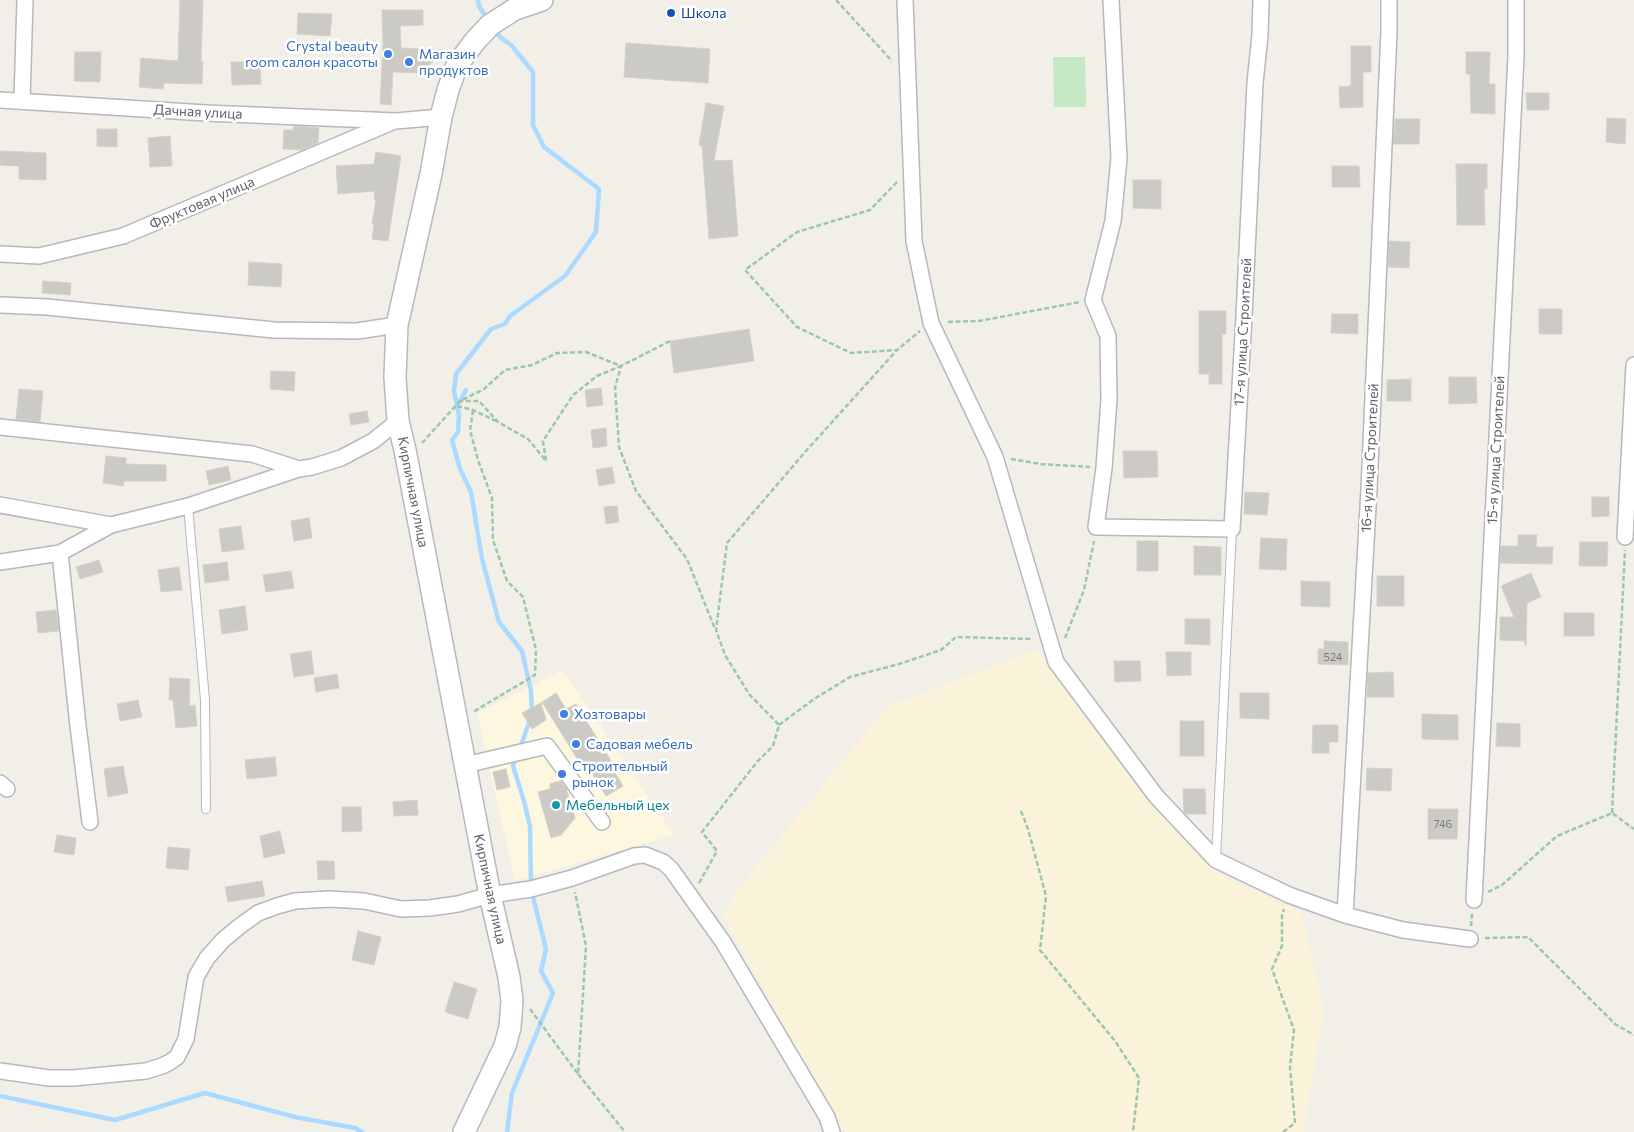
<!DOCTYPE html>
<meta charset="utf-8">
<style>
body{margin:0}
canvas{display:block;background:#f1efe8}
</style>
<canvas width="1634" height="1132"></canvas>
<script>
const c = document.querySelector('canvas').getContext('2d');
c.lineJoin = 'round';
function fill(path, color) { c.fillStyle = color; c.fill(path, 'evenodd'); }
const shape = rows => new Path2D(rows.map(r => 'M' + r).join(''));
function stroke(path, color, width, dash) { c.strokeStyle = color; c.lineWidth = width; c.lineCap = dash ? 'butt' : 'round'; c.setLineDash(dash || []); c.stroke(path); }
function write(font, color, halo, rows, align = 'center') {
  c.font = font + ' Commissioner,sans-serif'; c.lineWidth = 5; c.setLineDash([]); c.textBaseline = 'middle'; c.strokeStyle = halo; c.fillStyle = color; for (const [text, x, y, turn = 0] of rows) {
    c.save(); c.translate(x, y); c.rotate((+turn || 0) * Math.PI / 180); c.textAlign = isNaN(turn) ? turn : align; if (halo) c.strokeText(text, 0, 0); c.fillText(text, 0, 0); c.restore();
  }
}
const commercial = shape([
 [563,670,674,835,515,881,477,713]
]);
const green = shape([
 [1053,57,1085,57,1086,107,1054,107]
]);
const sand = shape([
 [1036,650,1125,762,1220,875,1301,911,1324,1010,1303,1132,846,1132,833,1113,722,914,747,878,887,707]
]);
const stream = shape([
 [478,0,479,6,487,19],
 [494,30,500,37,512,46,533,72,533,125,544,147,599,189,596,232,565,276,510,316,505,324,491,329,456,374,454,391,459,415,458,432,452,440,460,469,471,492,482,559,499,622,522,651,531,691,532,713],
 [457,406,466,390],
 [520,748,530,720],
 [0,1096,115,1120,205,1093,295,1117,355,1128,362,1132],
 [507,1132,512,1093,553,993,541,971,546,949,531,889,530,826,524,801,513,766,516,757]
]);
const building = shape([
 [180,0,203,0,201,62,203,62,202,84,164,83,163,89,139,87,141,58,178,61,180,0],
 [382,10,423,10,423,25,400,26,401,48,445,50,421,73,393,72,391,105,380,104,383,44,382,10],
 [298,13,332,14,330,36,297,34,298,13],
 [626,43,710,49,708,83,624,77,626,43],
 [1351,46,1371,46,1371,72,1363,72,1363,107,1340,108,1339,87,1351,86,1351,46],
 [75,52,101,52,100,82,74,81,75,52],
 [1466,52,1490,52,1489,84,1495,84,1495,114,1471,113,1470,74,1466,74,1466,52],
 [231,62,260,62,261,84,232,85,231,62],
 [1526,93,1549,93,1549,110,1527,110,1526,93],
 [706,103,724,106,714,161,732,160,738,236,709,239,702,146,699,145,706,103],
 [1607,118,1626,119,1625,144,1606,142,1607,118],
 [1395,119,1420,119,1419,144,1393,144,1395,119],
 [294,126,319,128,318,143,302,150,283,149,284,130,293,130,294,126],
 [97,129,117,129,117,147,97,146,97,129],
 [170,136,172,166,150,167,148,138,170,136],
 [0,151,46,153,46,180,19,179,19,166,0,165,0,151],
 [376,152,401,156,388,241,372,239,374,224,372,223,376,200,374,200,375,191,338,194,336,166,374,164,376,152],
 [1456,164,1487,164,1487,189,1484,189,1485,225,1457,225,1456,164],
 [1332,166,1359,166,1360,187,1332,187,1332,166],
 [1133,180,1161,180,1161,209,1133,208,1133,180],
 [1389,241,1410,242,1409,268,1388,267,1389,241],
 [249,262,282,264,281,287,248,285,249,262],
 [43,281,71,283,70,295,42,293,43,281],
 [1539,309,1562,309,1562,334,1539,334,1539,309],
 [1199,311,1226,311,1226,334,1222,334,1222,384,1209,384,1209,374,1199,374,1199,311],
 [1332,314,1358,314,1358,334,1331,333,1332,314],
 [749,329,754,361,674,373,670,341,749,329],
 [271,371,295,372,294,391,270,389,271,371],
 [1449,377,1476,377,1477,403,1449,404,1449,377],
 [1411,379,1411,401,1387,401,1387,380,1411,379],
 [601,388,603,405,587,407,585,390,601,388],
 [19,389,43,391,40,422,16,419,19,389],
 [367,411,369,422,351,425,349,414,367,411],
 [606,428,607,446,593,448,591,430,606,428],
 [1123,451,1157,451,1158,477,1124,478,1123,451],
 [106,456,126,458,126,464,166,465,166,481,124,481,123,486,103,483,106,456],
 [228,466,231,480,209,485,206,471,228,466],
 [612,467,615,483,599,486,596,470,612,467],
 [1245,492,1269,493,1267,515,1244,514,1245,492],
 [1592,497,1609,497,1609,516,1592,517,1592,497],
 [617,506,619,522,606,524,604,507,617,506],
 [309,518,312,538,294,541,291,521,309,518],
 [241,526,244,549,222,552,219,529,241,526],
 [1518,535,1537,535,1536,547,1553,547,1552,564,1500,563,1501,546,1518,546,1518,535],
 [1261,538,1287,539,1286,570,1259,569,1261,538],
 [1137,541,1158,541,1158,571,1137,571,1137,541],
 [1580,542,1608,542,1607,566,1579,566,1580,542],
 [1194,546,1221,547,1221,575,1194,575,1194,546],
 [99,560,103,572,80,579,76,567,99,560],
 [227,562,229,580,205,583,203,565,227,562],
 [179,567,182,590,161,592,158,570,179,567],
 [291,571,294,588,266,592,263,575,291,571],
 [1531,573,1541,597,1527,603,1526,646,1524,641,1500,640,1500,617,1514,617,1501,586,1531,573],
 [1377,576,1404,576,1404,606,1377,606,1377,576],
 [1301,581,1330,582,1330,607,1301,606,1301,581],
 [245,606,248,630,222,634,219,610,245,606],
 [56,610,59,631,38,633,36,612,56,610],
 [1564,613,1594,613,1594,636,1564,636,1564,613],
 [1185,619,1210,619,1210,645,1185,644,1185,619],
 [1324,641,1348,642,1348,665,1318,664,1318,649,1324,649,1324,641],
 [311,651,314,674,294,677,290,654,311,651],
 [1166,652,1191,652,1191,675,1167,676,1166,652],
 [1114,661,1140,661,1141,681,1115,682,1114,661],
 [1393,672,1394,697,1367,697,1368,673,1393,672],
 [337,674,339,688,316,692,314,678,337,674],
 [170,678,190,679,189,706,195,705,197,726,176,728,173,700,169,700,170,678],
 [556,693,566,709,576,704,611,761,609,763,623,786,606,796,592,773,588,776,542,702,556,693],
 [1240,693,1269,693,1269,719,1240,718,1240,693],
 [138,700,142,717,120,721,117,704,138,700],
 [541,703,546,720,532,729,522,713,541,703],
 [1422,714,1458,715,1458,740,1422,739,1422,714],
 [1180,721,1204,721,1204,756,1180,756,1180,721],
 [1497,723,1520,724,1520,747,1496,746,1497,723],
 [1313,725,1338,725,1338,742,1329,742,1329,753,1312,753,1313,725],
 [275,757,277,776,247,779,245,760,275,757],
 [123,766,128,793,108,797,104,769,123,766],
 [1367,768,1392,769,1391,791,1366,790,1367,768],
 [506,769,510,787,497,790,493,772,506,769],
 [560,781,566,788,575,818,561,835,551,838,538,792,550,789,550,784,560,781],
 [1183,789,1205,789,1206,814,1186,814,1184,812,1183,789],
 [417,800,418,815,394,816,393,802,417,800],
 [342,807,361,807,362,831,342,832,342,807],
 [1428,809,1458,809,1457,839,1428,839,1428,809],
 [280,831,285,853,264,858,260,836,280,831],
 [57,835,76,838,74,855,54,852,57,835],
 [168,847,190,849,188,870,166,868,168,847],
 [317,861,334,861,335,879,318,880,317,861],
 [262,881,265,896,228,902,225,887,262,881],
 [358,931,381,937,374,965,352,960,358,931],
 [454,982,477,989,468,1019,445,1012,454,982]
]);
const path = shape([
 [836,0,892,61],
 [897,182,870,210,797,232,745,270,797,327,851,353,897,350,920,331],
 [948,322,979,321,1080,302],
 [670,341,621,366,615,388,619,447,636,491,687,559,715,629],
 [457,406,473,410,496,421],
 [473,410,470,430,478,460,492,498,493,540,507,581,523,597,536,650,535,675,473,712],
 [422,443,460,401,484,389,505,370,532,365,557,353,586,352,621,366,597,376,573,395,543,441,546,461,528,439,498,422,479,401,460,401],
 [1011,459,1041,464,1090,467],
 [1065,638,1084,590,1094,541],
 [779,725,814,699,850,677,899,664,941,650,956,637,1033,639],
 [1021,811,1028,829,1046,896,1040,950,1115,1041,1139,1078,1133,1132],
 [1612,813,1625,550],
 [699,883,717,851,702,832,757,762,773,746,779,725,749,694,725,655,716,630,727,543,806,451,897,350],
 [1488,892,1502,885,1557,836,1612,813,1634,829],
 [1471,926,1472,914],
 [1485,938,1528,937,1615,1024,1634,1035],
 [530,1009,578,1074,586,946,575,892],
 [578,1074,625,1132],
 [1283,1132,1295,1123,1290,1067,1294,1030,1272,969,1282,946,1282,915,1284,909]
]);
const lane = shape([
 [188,506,205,700,206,809],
 [1216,859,1232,529]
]);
const street = shape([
 [905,0,914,241,931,323,995,457,1056,662,1156,796,1216,860,1289,895,1345,915,1403,930,1470,939],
 [1111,0,1119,158,1113,221,1093,300,1108,336,1109,399,1104,468,1096,527,1232,529,1244,316,1255,83,1260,35,1261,0],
 [0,100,206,113,396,121,441,117],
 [22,100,25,0],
 [0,254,39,256,123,236,392,122],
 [0,305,47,307,274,330,357,331,397,325],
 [0,427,252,454,299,469],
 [0,505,111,525],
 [1625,537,1634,365],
 [60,553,78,726,90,822],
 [0,562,60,553,111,525,188,506,299,469,312,467,341,458,373,441,398,421],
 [465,765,547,746,602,822],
 [0,783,7,789],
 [1474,900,1516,56,1516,0],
 [1345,915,1369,489,1389,31,1389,0],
 [0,1071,49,1078,73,1078,146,1071,162,1066,170,1062,177,1057,186,1039,196,977,207,958,223,940,240,926,258,913,277,906,295,901,329,899,364,901,401,909,430,908,458,904,490,895,531,889,572,878,634,856,645,855,663,862,671,869,723,942,827,1117,832,1132]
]);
const secondary = shape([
 [464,1132,505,1046,510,1027,512,1001,509,977,490,895,405,450,398,421,395,377,397,325,431,174,441,117,448,90,457,65,475,41,490,25,515,9,542,0]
]);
const markers = [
 [671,13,5,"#1a4fb4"],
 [388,54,5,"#3f7fe0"],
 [409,62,5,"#3f7fe0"],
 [564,714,5,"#3f7fe0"],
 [576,744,5,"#3f7fe0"],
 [562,774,5,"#3f7fe0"],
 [556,805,5,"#0f9aa8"]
];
const numberNames = [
 ["524",1333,657],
 ["746",1443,824]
];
const transitNames = [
 ["Школа",681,13]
];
const shopNames = [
 ["Crystal beauty",378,46,"right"],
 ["room салон красоты",378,62,"right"],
 ["Магазин",419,54],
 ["продуктов",419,70],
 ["Хозтовары",574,714],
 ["Садовая мебель",586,744],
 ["Строительный",572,766],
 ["рынок",572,782]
];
const streetNames = [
 ["Дачная улица",198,112,3],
 ["Фруктовая улица",202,203,-23],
 ["17-я улица Строителей",1243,332,-87],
 ["15-я улица Строителей",1496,450,-87],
 ["16-я улица Строителей",1370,458,-87],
 ["Кирпичная улица",413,492,79],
 ["Кирпичная улица",490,889,78]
];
const cultureNames = [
 ["Мебельный цех",566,805]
];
fill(commercial, '#fef7e0');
fill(green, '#c5e8c5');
fill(sand, '#fbf3d9');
stroke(stream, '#aadaff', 4.5);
fill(building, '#cccac5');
stroke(building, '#d6d1c6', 1);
stroke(lane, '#b5b8bc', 10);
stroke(street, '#b5b8bc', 18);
stroke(secondary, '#b6babf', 24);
stroke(path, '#9cc7a9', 2.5, [5, 2.5]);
stroke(lane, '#fff', 8);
stroke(street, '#fff', 15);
stroke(secondary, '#fff', 21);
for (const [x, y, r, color] of markers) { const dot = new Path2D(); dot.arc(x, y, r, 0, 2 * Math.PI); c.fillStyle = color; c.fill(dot); stroke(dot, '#fff', 2); }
write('11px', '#7a7d7f', null, numberNames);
write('14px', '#164399', '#fff', transitNames, 'left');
write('14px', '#366cbe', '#fff', shopNames, 'left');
write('14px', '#5f6368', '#fff', streetNames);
write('14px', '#0d838f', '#fff', cultureNames, 'left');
</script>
